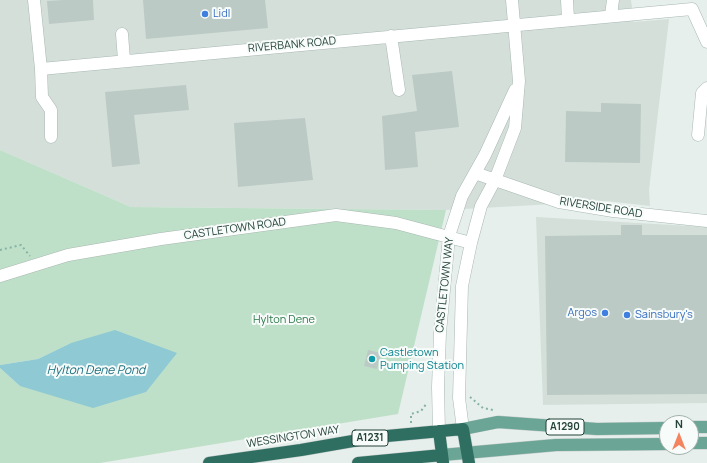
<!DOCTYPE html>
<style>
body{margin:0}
#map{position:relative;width:707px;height:463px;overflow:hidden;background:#e6efeb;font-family:Manrope,sans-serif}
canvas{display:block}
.north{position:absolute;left:659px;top:415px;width:40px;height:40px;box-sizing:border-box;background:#f7fbf9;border:1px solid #a3b1ad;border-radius:50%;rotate:0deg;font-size:11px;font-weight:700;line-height:16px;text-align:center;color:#24423a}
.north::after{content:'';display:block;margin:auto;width:14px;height:18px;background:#f4845f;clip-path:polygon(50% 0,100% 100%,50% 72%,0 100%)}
</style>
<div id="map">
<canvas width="707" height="463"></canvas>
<div class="north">N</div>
</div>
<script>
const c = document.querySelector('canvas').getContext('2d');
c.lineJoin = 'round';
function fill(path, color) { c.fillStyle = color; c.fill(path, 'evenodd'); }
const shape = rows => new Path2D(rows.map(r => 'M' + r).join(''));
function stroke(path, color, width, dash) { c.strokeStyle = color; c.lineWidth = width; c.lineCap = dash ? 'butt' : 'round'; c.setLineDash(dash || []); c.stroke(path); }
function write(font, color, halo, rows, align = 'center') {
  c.font = font + ' Manrope,sans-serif'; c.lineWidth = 4; c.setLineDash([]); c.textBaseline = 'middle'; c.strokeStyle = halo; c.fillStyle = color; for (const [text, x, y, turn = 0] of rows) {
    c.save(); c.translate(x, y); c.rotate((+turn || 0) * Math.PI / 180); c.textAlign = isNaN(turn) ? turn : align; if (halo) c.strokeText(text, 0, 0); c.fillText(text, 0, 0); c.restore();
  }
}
const built = shape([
 [0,0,631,0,634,22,669,19,649,190,650,206,607,201,446,210,131,207,0,150],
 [536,217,707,227,707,403,543,405]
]);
const green = shape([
 [0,150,131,207,446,210,398,414,100,463,0,463,0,368,20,386,71,343,38,359,0,365]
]);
const water = shape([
 [115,330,177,353,146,392,93,408,20,386,0,368,0,365,38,359,71,343]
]);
const building = shape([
 [64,0,93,0,94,20,49,24,47,1],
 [143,0,265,0,268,28,146,39],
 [452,71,459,127,415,132,418,167,385,170,382,116,417,111,412,75],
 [186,85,189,110,134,115,140,164,112,167,105,92],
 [601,103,641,104,640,163,565,162,566,111,601,112],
 [305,118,313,180,238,187,234,123],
 [621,225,642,225,642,235,707,235,707,394,547,395,545,236,621,235],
 [368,350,381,353,377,369,364,366]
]);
const path = shape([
 [0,250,21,245,30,256],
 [470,397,483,408,493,410],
 [411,423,411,414,421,411,427,403]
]);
const minor = shape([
 [34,0,41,69,692,9,707,42],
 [567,0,568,19],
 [611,15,613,0],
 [122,34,124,60],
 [391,36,399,90],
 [41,69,42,97,51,110,51,137],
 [698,135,702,93,707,88],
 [475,173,559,202,613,211,707,221],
 [0,276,68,255,161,239,336,215,396,223,471,243],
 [463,429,459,398,462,286,471,243,481,206,495,180,515,128,519,81,512,0],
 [439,431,438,387,440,333,449,236,462,196,485,155,515,90]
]);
const major = shape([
 [691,427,707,427],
 [463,429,498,422,597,429,667,428],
 [691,443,707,443],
 [442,455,556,445,667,444]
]);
const highway = shape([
 [439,431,443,462],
 [209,463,301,450,376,437,463,429,469,463],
 [358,463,442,455]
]);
const markers = [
 [205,14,4,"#3f7fe0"],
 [605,313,4,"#3f7fe0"],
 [627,315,4,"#3f7fe0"],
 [372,359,4,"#0f9aa8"]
];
const shields = [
 [565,427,38],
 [370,438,36]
];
const shieldNames = [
 ["A1290",565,427],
 ["A1231",370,438]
];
const shopNames = [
 ["Lidl",213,14],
 ["Argos",597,313,"right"],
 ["Sainsbury's",635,315]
];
const streetNames = [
 ["RIVERBANK ROAD",292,45,-5],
 ["RIVERSIDE ROAD",601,208,9],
 ["CASTLETOWN ROAD",235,229,-8],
 ["CASTLETOWN WAY",445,285,-84],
 ["WESSINGTON WAY",293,437,-9]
];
const parkNames = [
 ["Hylton Dene",284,320]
];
const cultureNames = [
 ["Castletown",380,353],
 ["Pumping Station",380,366]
];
const waterNames = [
 ["Hylton Dene Pond",96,371]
];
fill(built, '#d4dfda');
fill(green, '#bfe0c8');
fill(water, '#8ec9d4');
fill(building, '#bbcac4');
stroke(minor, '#a8b8b2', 13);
stroke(major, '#c2cac8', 13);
stroke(highway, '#c2cac8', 13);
stroke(path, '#86b3a5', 2, [2, 3]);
stroke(minor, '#fff', 12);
stroke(major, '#6aa596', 12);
stroke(highway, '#2f6f62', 12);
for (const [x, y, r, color] of markers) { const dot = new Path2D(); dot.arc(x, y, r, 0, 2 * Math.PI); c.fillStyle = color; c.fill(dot); stroke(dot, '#f7fbf9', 1.5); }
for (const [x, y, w] of shields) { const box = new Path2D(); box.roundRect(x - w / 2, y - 8, w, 16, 3); c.fillStyle = '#f7fbf9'; c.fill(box); stroke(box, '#24423a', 1); }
write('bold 10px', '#24423a', null, shieldNames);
write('11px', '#366cbe', '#f7fbf9', shopNames, 'left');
write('11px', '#24423a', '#f7fbf9', streetNames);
write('11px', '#2d7a4b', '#f7fbf9', parkNames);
write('11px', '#0d838f', '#f7fbf9', cultureNames, 'left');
write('italic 12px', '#1c6f80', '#f7fbf9', waterNames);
</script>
